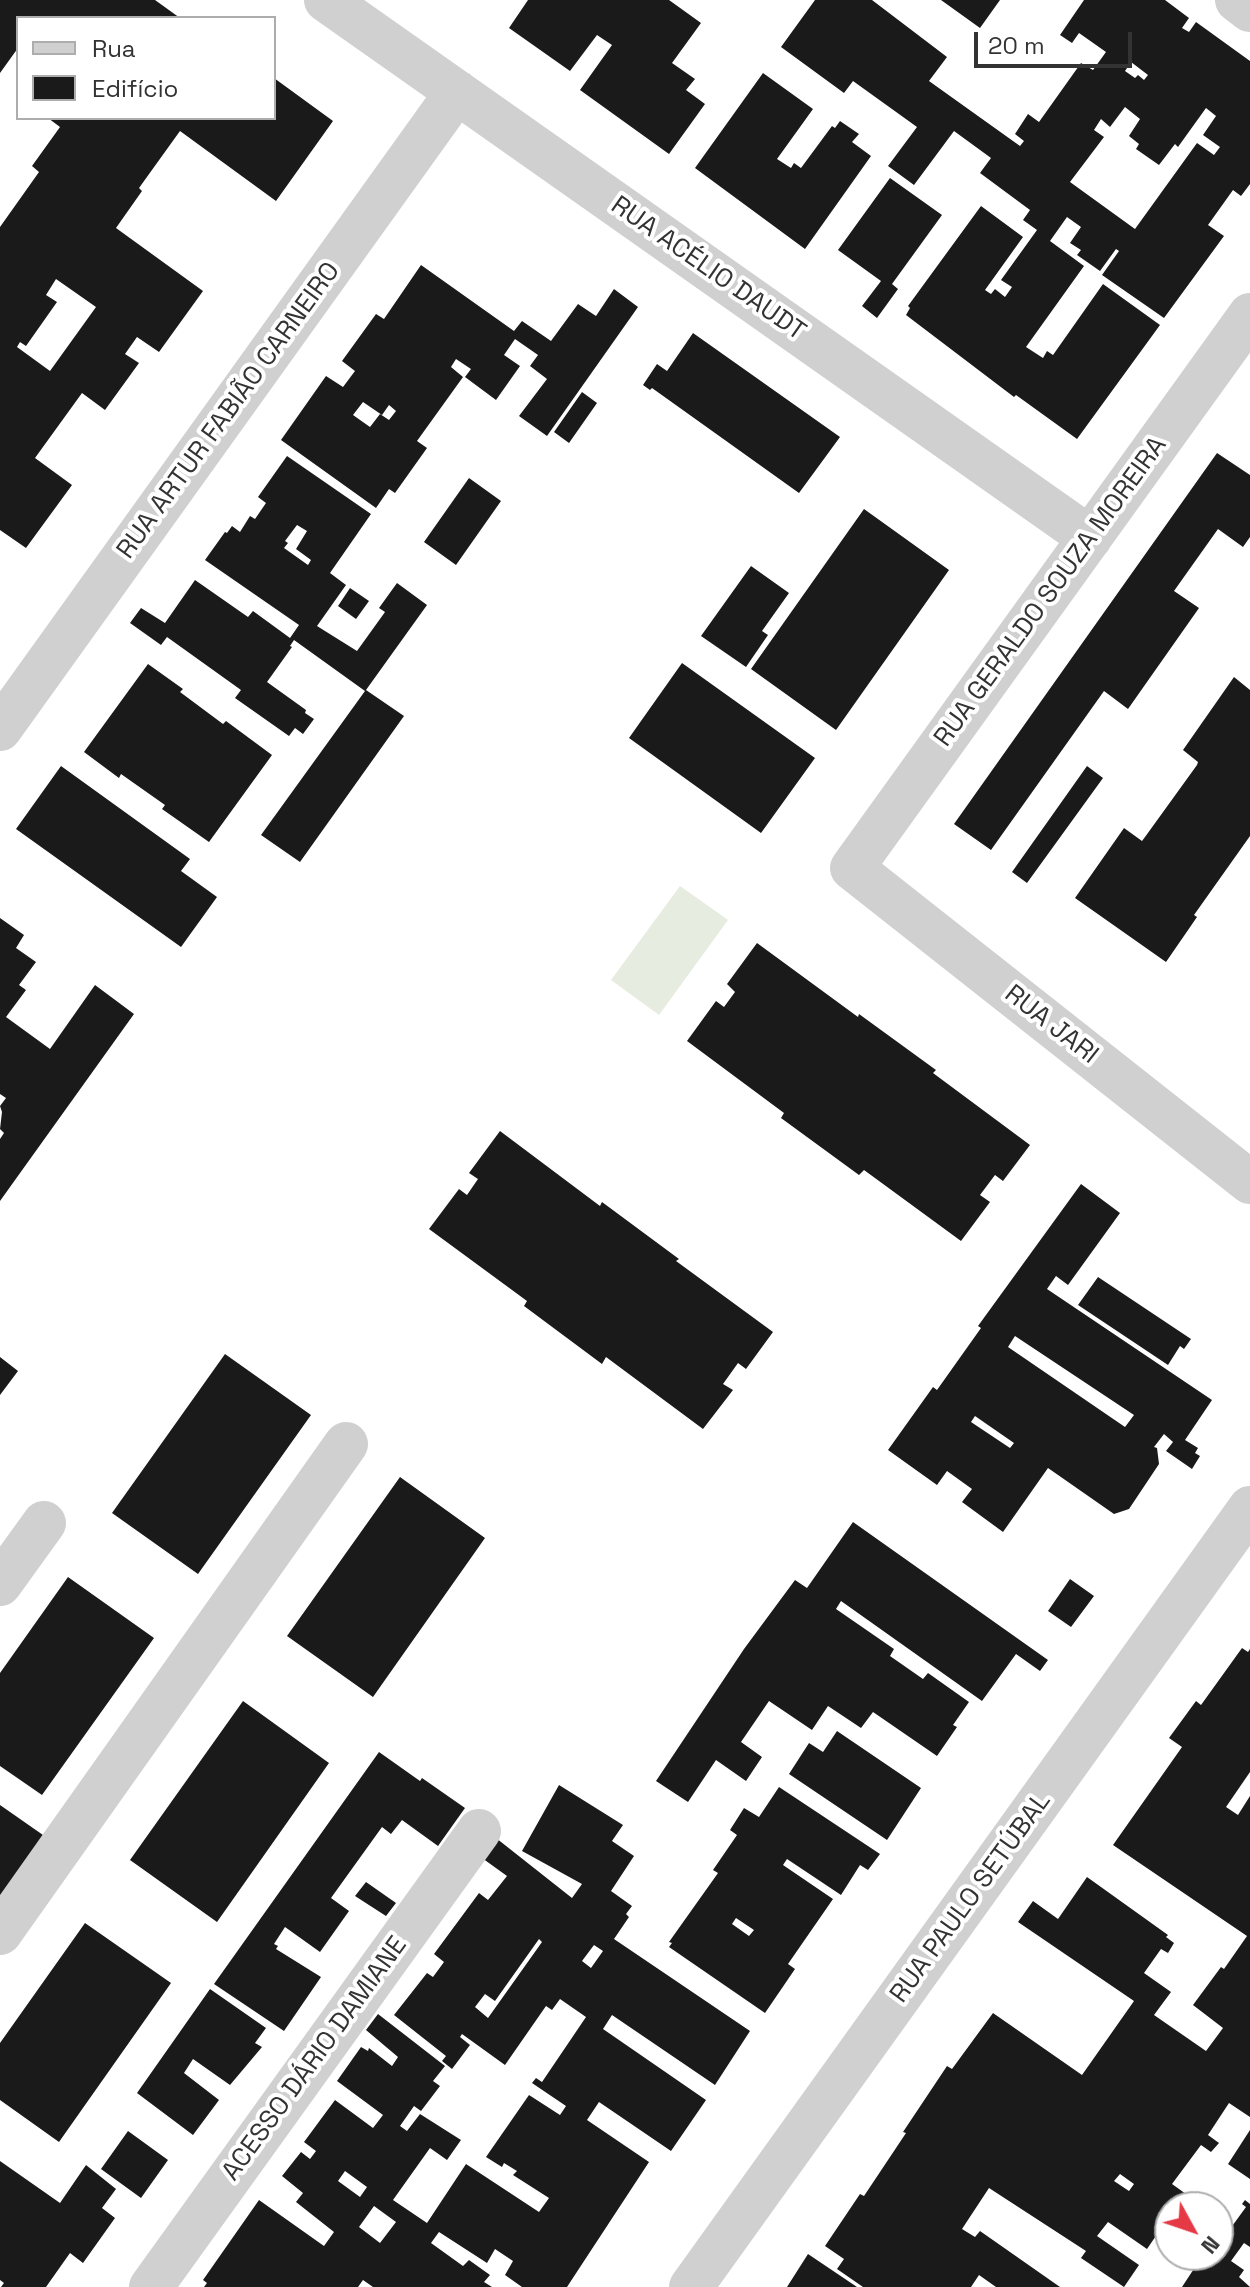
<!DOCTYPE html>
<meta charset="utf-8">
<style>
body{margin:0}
#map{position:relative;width:1250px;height:2287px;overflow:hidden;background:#fff;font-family:"Space Grotesk",sans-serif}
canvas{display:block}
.legend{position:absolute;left:16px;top:16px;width:260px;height:104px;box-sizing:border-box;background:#fff;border:2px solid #adadad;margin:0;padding:10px 14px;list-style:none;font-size:24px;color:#333}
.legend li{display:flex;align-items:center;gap:16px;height:40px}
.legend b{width:40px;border:2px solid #adadad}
.north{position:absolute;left:1154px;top:2191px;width:80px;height:80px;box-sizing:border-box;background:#fff;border:2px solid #adadad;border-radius:50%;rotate:130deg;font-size:22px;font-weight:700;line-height:32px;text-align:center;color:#333}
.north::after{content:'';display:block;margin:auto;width:28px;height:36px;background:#e63946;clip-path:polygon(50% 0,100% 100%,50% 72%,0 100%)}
.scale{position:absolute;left:974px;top:32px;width:158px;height:36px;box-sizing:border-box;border:4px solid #333;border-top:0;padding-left:10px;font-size:24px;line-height:28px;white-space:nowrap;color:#333;-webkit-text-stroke:6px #fff;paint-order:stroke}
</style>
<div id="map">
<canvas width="1250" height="2287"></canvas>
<ul class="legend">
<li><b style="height:10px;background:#d0d0d0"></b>Rua</li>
<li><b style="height:22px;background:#1a1a1a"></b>Edifício</li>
</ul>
<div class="north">N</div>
<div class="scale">20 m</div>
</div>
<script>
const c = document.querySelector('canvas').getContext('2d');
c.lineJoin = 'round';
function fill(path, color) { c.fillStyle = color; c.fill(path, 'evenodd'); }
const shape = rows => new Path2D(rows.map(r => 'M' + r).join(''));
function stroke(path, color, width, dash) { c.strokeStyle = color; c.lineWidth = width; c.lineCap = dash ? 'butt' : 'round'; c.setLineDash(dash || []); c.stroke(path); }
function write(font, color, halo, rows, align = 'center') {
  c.font = font + ' "Space Grotesk",sans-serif'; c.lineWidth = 8; c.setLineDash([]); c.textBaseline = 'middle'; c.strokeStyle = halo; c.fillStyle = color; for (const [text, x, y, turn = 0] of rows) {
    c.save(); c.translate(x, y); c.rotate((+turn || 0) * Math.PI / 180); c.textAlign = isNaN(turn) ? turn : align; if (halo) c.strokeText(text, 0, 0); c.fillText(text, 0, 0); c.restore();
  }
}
const green = shape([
 [680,886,728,920,659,1015,611,980]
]);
const building = shape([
 [0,0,155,0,180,18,18,18,18,48,0,73],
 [528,0,669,0,701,23,672,63,695,79,686,90,705,104,669,154,580,90,612,45,597,35,570,71,509,28],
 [815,0,872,0,947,57,929,81,1020,146,1024,141,1015,134,1028,114,1039,122,1081,63,1093,70,1106,52,1079,33,1072,43,1060,35,1084,0,1165,0,1189,18,1182,28,1189,32,1196,22,1250,61,1250,184,1241,196,1233,190,1208,225,1224,236,1164,318,1102,275,1119,251,1116,249,1100,271,1077,255,1081,250,1070,243,1081,227,1067,217,1050,241,1084,266,1026,347,1043,358,1047,351,1053,355,1103,284,1160,325,1077,439,1016,395,1014,397,906,315,910,308,908,306,981,206,1023,237,985,290,991,294,995,289,1005,297,1012,287,1001,280,1037,230,1023,220,1030,210,980,173,991,158,954,131,914,185,888,166,917,127,853,81,844,93,781,47],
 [1131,62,1148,75,1144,80,1138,75,1135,78,1125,71],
 [1125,107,1140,119,1129,136,1139,144,1136,149,1159,165,1175,144,1178,147,1206,108,1216,116,1203,135,1220,147,1214,155,1197,143,1135,229,1070,182,1104,137,1094,130,1101,119,1110,127],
 [941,0,1000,0,980,28],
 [763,73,813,109,777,159,791,168,794,163,801,168,832,126,835,128,840,121,859,134,852,142,871,156,805,249,695,168],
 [274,78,333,121,276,201,180,131,139,188,142,191,116,228,203,291,159,352,137,337,125,354,139,363,105,410,82,393,35,458,72,485,26,548,0,530,0,227,39,172,32,166,60,127,48,118,274,118],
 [56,279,96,307,50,371,17,347,20,342,26,346,57,302,46,295],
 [890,178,942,215,892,284,898,289,877,318,862,306,881,281,838,250],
 [421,265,514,331,522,321,551,341,578,304,596,316,614,289,638,307,547,436,519,416,547,379,530,366,538,355,515,339,504,355,520,366,496,400,465,377,471,369,456,359,451,367,463,377,417,441,427,448,395,493,389,489,376,508,281,440,326,376,343,387,355,371,342,361,376,314,384,319],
 [363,402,382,415,389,405,396,411,389,420,380,414,370,427,353,415],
 [693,333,840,437,799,493,652,388,650,390,643,385,657,364,667,371],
 [582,392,597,403,569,443,554,432],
 [1217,453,1250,475,1250,537,1243,547,1218,529,1174,591,1199,608,1128,709,1104,691,991,850,954,824],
 [287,456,371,514,330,573,346,585,317,626,357,651,385,612,379,608,397,583,427,605,366,690,404,716,300,862,261,835,365,691,294,640,290,646,292,647,267,682,306,710,305,713,314,719,303,734,295,728,289,736,235,698,241,690,167,637,161,645,130,623,141,608,165,623,195,580,248,617,253,611,290,638,299,625,205,560,225,532,227,533,232,526,240,532,250,516,255,519,266,503,258,497],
 [297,525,307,531,296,549,311,560,308,565,284,548,288,543,285,541],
 [469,478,501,501,456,565,424,542],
 [864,509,949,570,836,730,751,669],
 [751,566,789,593,762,631,768,635,746,667,701,636],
 [350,588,369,601,356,619,338,606],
 [682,663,815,758,761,833,629,738],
 [148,664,183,689,180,692,223,724,226,721,272,755,209,842,162,809,165,805,121,774,119,778,84,752],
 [1234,677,1250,690,1250,836,1194,915,1197,917,1166,962,1075,898,1124,828,1142,841,1145,837,1197,765,1198,762,1183,750],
 [61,766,190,859,181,871,217,897,181,947,16,829],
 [1087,766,1103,778,1027,883,1012,872],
 [0,918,24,935,16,948,36,962,19,985,26,990,6,1017,50,1049,95,985,134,1014,0,1201,0,1139,4,1133,0,1129,2,1112,0,1106,6,1098,0,1094],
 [757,943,858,1017,859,1014,936,1070,933,1073,1030,1145,1003,1181,995,1175,980,1195,990,1202,961,1241,864,1170,859,1175,781,1118,784,1113,687,1041,716,1001,724,1007,735,992,727,984],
 [500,1131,600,1206,602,1202,679,1259,676,1261,773,1332,746,1369,738,1363,723,1384,733,1390,703,1429,606,1357,602,1364,524,1306,527,1301,429,1229,459,1189,467,1195,478,1179,469,1173],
 [1081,1184,1120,1213,1068,1285,1056,1276,1047,1289,1212,1400,1185,1440,1198,1448,1195,1453,1200,1456,1192,1469,1166,1451,1173,1442,1164,1434,1154,1447,1157,1448,1159,1464,1129,1509,1114,1514,1048,1468,1003,1532,962,1502,972,1489,947,1471,937,1485,888,1450,933,1387,937,1390,981,1328,978,1326],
 [1015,1336,1134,1415,1125,1427,1008,1347],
 [975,1416,1014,1443,1010,1448,971,1422],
 [1098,1277,1191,1339,1184,1349,1180,1346,1168,1365,1078,1305],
 [225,1354,311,1415,198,1574,112,1513],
 [0,1357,18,1371,0,1395],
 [400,1477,485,1538,373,1697,287,1636],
 [853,1522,1048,1660,1040,1671,1016,1654,982,1701,841,1601,836,1609,894,1649,890,1656,923,1679,928,1673,969,1702,953,1725,957,1727,937,1756,873,1712,861,1728,828,1706,812,1730,769,1701,741,1742,762,1757,746,1781,716,1760,688,1802,656,1781,744,1649,795,1580,807,1588],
 [68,1577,154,1638,42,1795,0,1766,0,1673],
 [1070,1579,1094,1596,1071,1627,1048,1611],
 [1242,1648,1248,1652,1250,1649,1250,1772,1226,1807,1238,1815,1250,1796,1250,2117,1229,2103,1208,2135,1219,2143,1211,2152,1201,2145,1172,2184,1186,2194,1177,2207,1170,2207,1170,2234,1162,2227,1147,2249,1108,2222,1097,2236,1139,2265,1124,2287,1081,2258,1086,2251,989,2188,962,2229,975,2237,980,2231,1060,2287,996,2287,979,2275,971,2287,863,2287,837,2269,844,2259,825,2246,860,2194,864,2196,906,2133,903,2132,947,2066,952,2069,993,2013,1082,2075,1134,2001,1018,1922,1033,1901,1058,1919,1087,1877,1168,1935,1166,1937,1174,1943,1168,1953,1161,1949,1144,1973,1171,1992,1154,2015,1206,2051,1223,2028,1193,2005,1221,1967,1224,1969,1247,1936,1113,1845,1182,1747,1169,1738,1196,1701,1201,1705],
 [1120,2174,1134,2184,1129,2191,1114,2181],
 [243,1701,329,1763,217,1922,130,1860],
 [837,1731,921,1788,887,1840,789,1774,809,1743,823,1752],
 [379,1752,420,1781,422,1778,465,1808,438,1846,402,1820,391,1834,382,1827,331,1898,349,1911,320,1952,285,1927,274,1944,278,1946,276,1949,321,1977,284,2031,214,1984],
 [559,1785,623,1825,612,1841,634,1856,611,1891,632,1906,626,1914,629,1917,614,1939,750,2031,715,2085,612,2015,603,2029,706,2100,671,2151,599,2102,587,2120,649,2162,567,2287,522,2287,505,2275,513,2261,495,2249,487,2263,439,2232,431,2243,463,2266,469,2260,490,2275,484,2282,492,2287,373,2287,363,2280,358,2287,204,2287,207,2283,203,2280,259,2200,324,2246,334,2232,296,2202,303,2193,282,2176,301,2152,310,2159,316,2151,304,2142,335,2100,373,2128,383,2115,337,2081,361,2047,368,2051,369,2048,392,2066,398,2057,366,2030,378,2014,445,2066,433,2081,440,2086,421,2111,414,2106,400,2126,407,2131,420,2114,461,2140,447,2160,430,2148,393,2200,427,2223,466,2164,539,2212,549,2198,513,2175,517,2171,504,2163,502,2167,486,2157,529,2095,560,2115,566,2106,532,2083,536,2078,542,2082,586,2017,560,1999,552,2010,546,2006,505,2065,462,2034,460,2037,470,2045,452,2069,442,2061,446,2056,394,2015,427,1973,433,1977,444,1962,434,1954,479,1893,488,1900,507,1876,482,1858,496,1838,572,1898,582,1884,522,1851],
 [539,1939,542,1942,488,2018,475,2007,485,1994,495,2001],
 [594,1945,603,1951,591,1968,582,1961],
 [345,2171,367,2187,360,2197,338,2181],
 [374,2206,396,2222,380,2243,359,2227],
 [779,1787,880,1854,868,1870,860,1865,841,1895,787,1859,783,1865,833,1899,788,1964,795,1969,765,2013,669,1947,672,1943,669,1942,718,1873,713,1870,737,1835,730,1830,744,1808,759,1817],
 [736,1918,754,1930,749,1936,732,1924],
 [0,1805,43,1835,0,1897],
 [366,1882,396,1903,386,1916,355,1896],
 [85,1923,171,1983,59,2142,0,2100,0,2043],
 [210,1989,266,2028,255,2043,262,2047,230,2085,193,2059,184,2073,219,2100,193,2135,137,2093],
 [1250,2130,1250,2179,1228,2164],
 [128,2131,168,2160,141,2198,101,2169],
 [0,2161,60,2203,86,2165,116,2189,102,2208,115,2218,83,2263,70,2253,46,2287,1,2287,4,2283,0,2280],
 [1245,2200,1250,2204,1250,2247,1244,2243,1231,2261,1244,2270,1239,2277,1250,2287,1182,2287,1199,2261,1190,2255,1218,2255,1218,2221,1230,2229,1246,2207,1242,2204],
 [808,2254,857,2287,787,2287]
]);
const minor = shape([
 [326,0,1090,538],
 [1237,0,1250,10],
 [1250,315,852,868,1250,1182],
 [0,729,457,92],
 [0,1584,44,1523],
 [0,1933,346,1444],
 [151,2287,479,1831],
 [691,2287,1250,1508]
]);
const streetNames = [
 ["RUA ACÉLIO DAUDT",708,269,35],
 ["RUA ARTUR FABIÃO CARNEIRO",229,411,-54],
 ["RUA GERALDO SOUZA MOREIRA",1051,592,-54],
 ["RUA JARI",1051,1025,38],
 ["RUA PAULO SETÚBAL",971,1898,-54],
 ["ACESSO DÁRIO DAMIANE",315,2059,-54]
];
fill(green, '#e6ecdf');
fill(building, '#1a1a1a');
stroke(minor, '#d0d0d0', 44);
write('26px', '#333', '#fff', streetNames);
</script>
